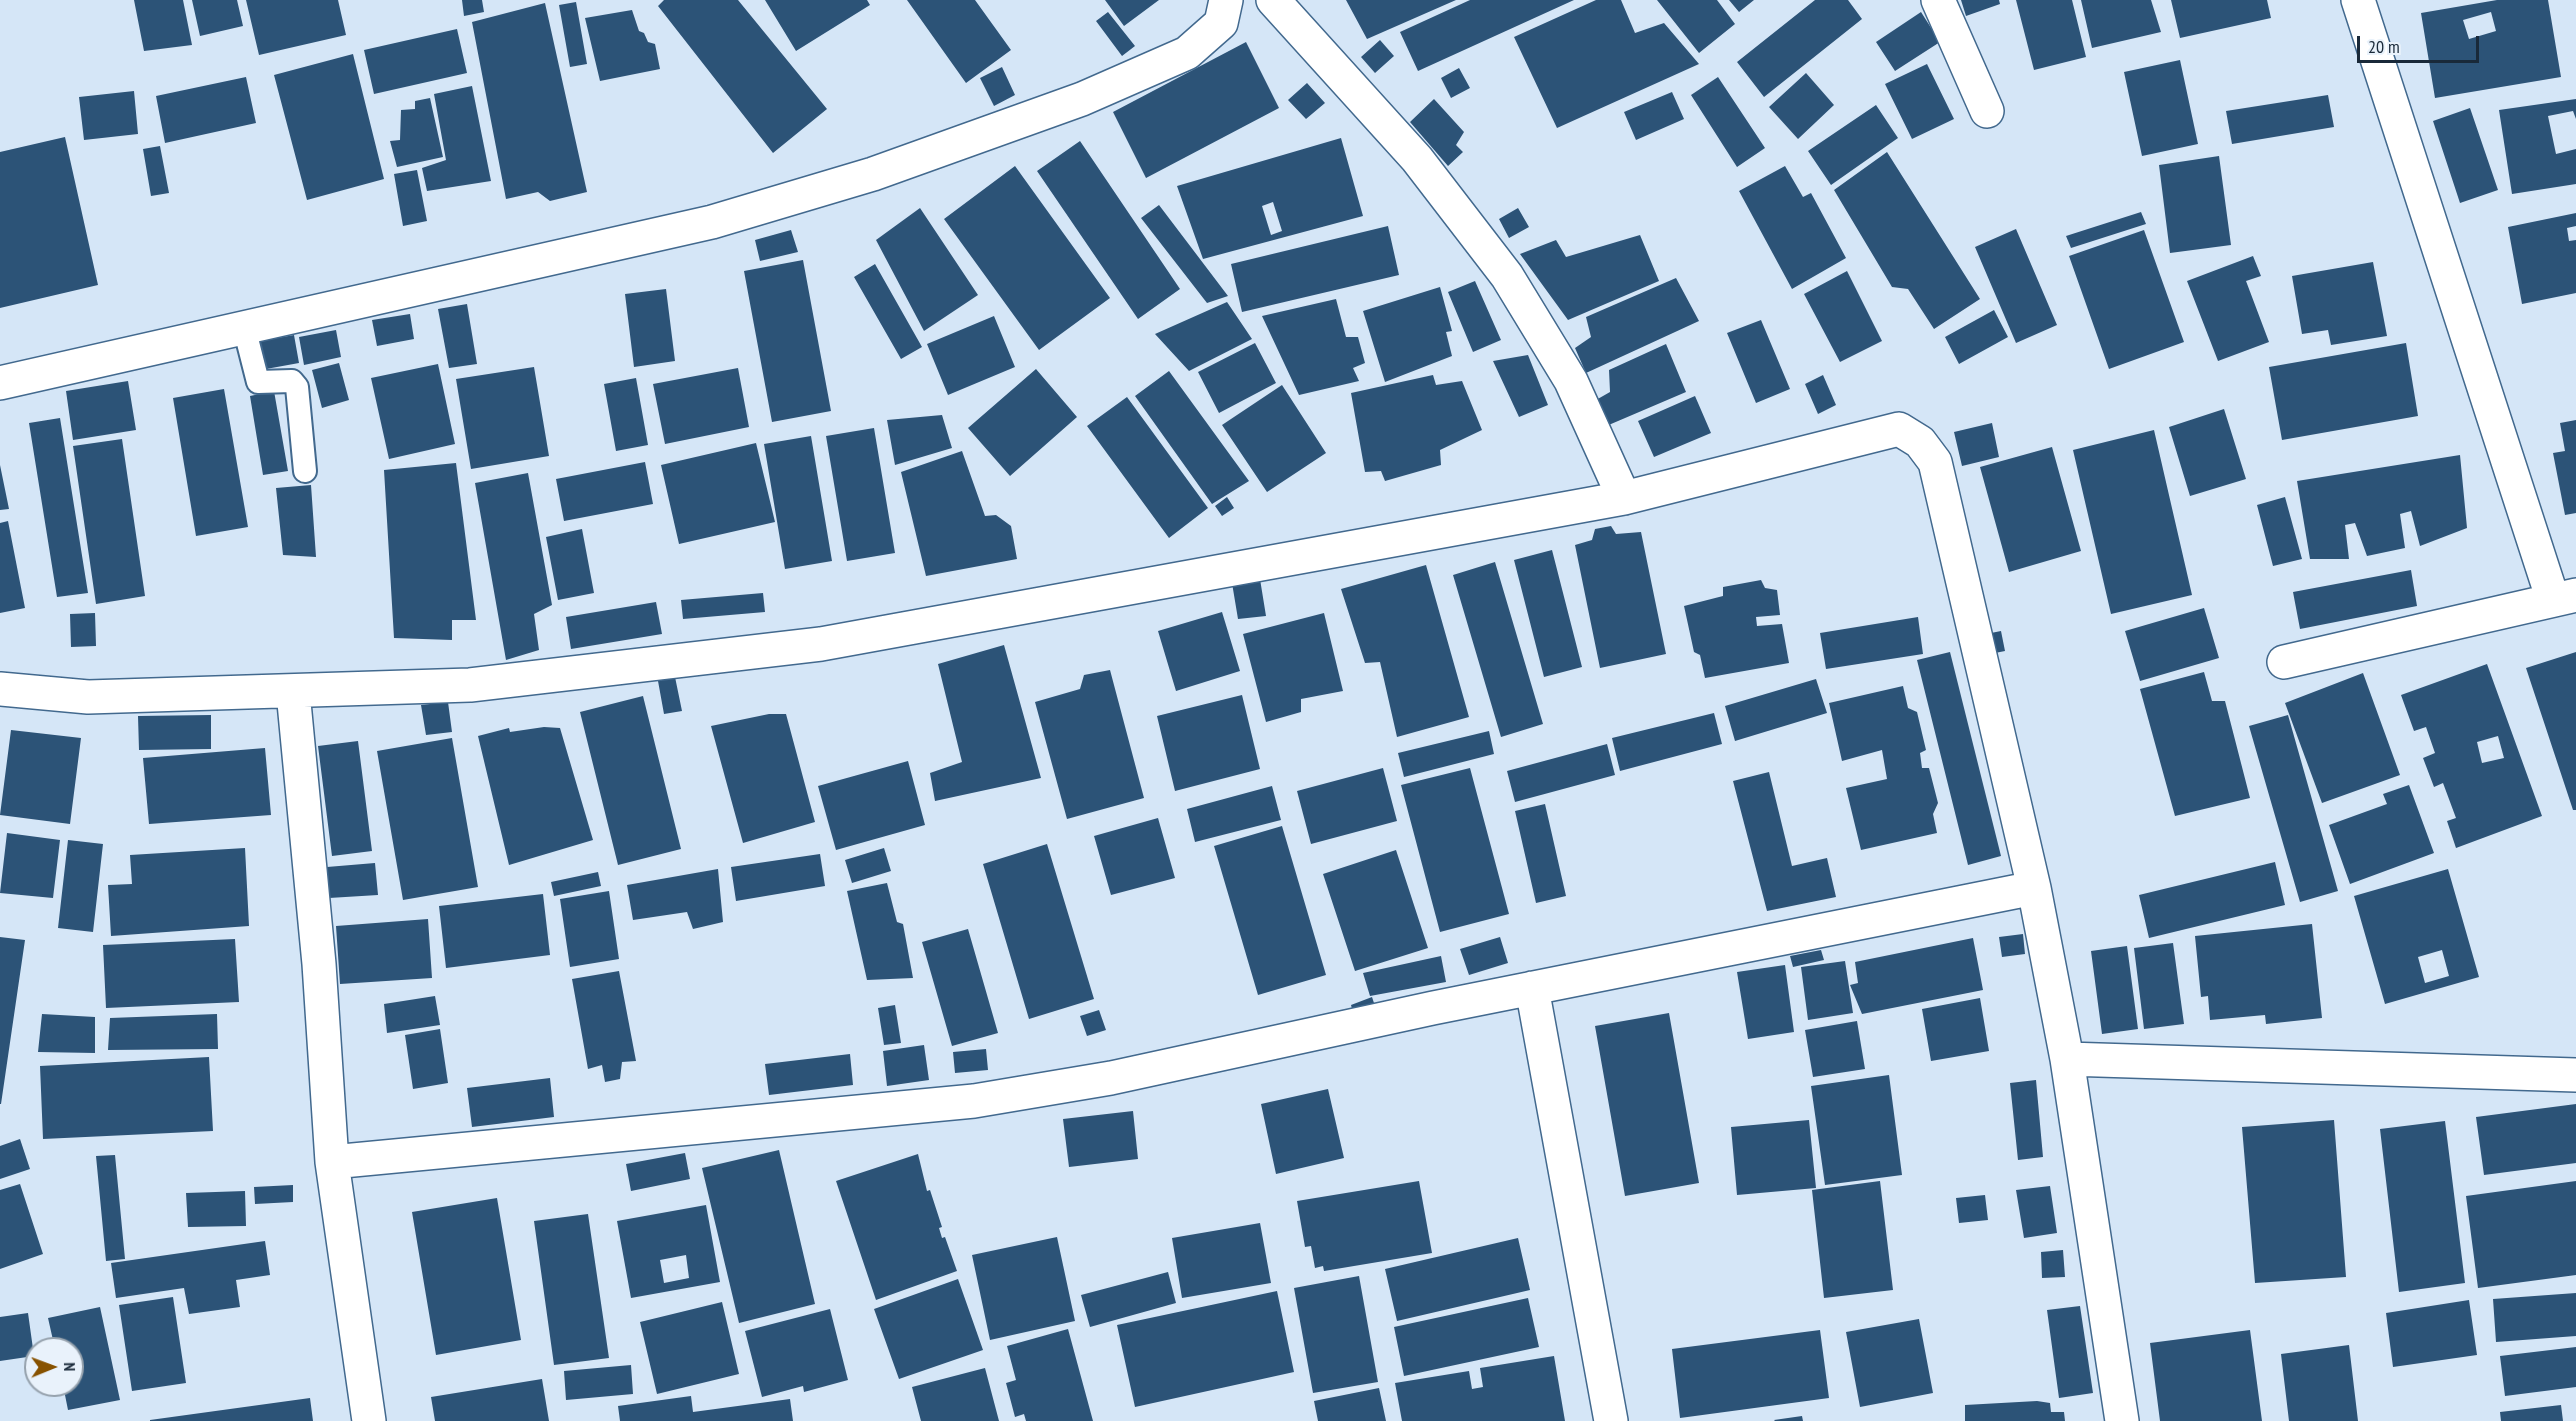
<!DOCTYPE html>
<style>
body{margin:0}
#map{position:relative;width:2576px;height:1421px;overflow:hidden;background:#d5e6f7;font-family:"PT Sans Narrow",sans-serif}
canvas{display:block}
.north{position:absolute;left:24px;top:1337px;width:60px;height:60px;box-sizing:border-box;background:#e9f2fb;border:2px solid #96a2ad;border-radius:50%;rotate:89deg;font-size:16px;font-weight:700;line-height:24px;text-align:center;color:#192939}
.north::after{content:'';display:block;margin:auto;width:21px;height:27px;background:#875200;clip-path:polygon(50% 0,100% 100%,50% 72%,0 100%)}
.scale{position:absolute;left:2357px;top:36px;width:122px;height:27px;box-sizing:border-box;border:3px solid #192939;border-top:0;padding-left:8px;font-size:18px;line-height:21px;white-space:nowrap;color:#192939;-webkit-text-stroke:4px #e9f2fb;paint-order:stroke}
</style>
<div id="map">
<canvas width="2576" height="1421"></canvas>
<div class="north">N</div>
<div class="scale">20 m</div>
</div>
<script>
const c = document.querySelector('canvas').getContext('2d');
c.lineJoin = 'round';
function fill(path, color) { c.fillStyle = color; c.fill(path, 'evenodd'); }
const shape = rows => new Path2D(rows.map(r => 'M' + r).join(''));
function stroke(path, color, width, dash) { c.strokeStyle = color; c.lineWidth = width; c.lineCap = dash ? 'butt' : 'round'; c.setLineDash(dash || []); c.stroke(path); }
const building = shape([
 [134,0,183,0,192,45,144,51],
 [192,0,237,0,243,26,200,36],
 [246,0,338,0,346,35,259,55],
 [462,0,482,0,484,12,464,16],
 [664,0,738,0,827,109,773,153,658,6],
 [765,0,867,0,870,5,796,51],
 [907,0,975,0,1011,50,966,83],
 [1105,0,1159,0,1124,26],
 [1346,0,1456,0,1367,39],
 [1470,0,1574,0,1418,71,1400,32],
 [1596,0,1621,0,1635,33,1664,23,1699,64,1557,128,1514,37],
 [1657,0,1717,0,1735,24,1699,53],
 [1729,0,1754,0,1739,12],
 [1815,0,1848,0,1862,19,1764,97,1737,62],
 [1961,0,1999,0,2000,4,1966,16],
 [2016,0,2072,0,2086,57,2034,70],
 [2081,0,2151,0,2161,32,2092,48],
 [2171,0,2267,0,2271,18,2180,38],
 [2497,0,2548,0,2561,77,2435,98,2421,13],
 [2491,12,2496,31,2469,39,2463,20],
 [576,2,587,64,570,67,559,5],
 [545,3,587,192,550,201,538,192,506,199,472,22],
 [632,10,639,31,644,33,648,42,655,44,660,69,600,81,585,18],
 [1108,12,1135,46,1122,56,1096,21],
 [1921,12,1940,42,1895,71,1876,42],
 [457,29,467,73,374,94,364,50],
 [1380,40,1394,56,1375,73,1361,57],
 [1246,42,1279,108,1146,178,1113,112],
 [353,54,384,179,307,200,274,75],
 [2180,60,2198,144,2142,156,2124,72],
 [1927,64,1954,119,1912,139,1885,84],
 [1002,67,1015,95,994,106,980,78],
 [1459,68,1470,88,1451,98,1441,78],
 [1806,73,1834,105,1798,139,1769,107],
 [246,77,256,123,165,143,156,96],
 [1718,77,1765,148,1737,167,1691,95],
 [1307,83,1325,103,1306,119,1288,100],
 [472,86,491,181,427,191,422,168,446,160,434,94],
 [134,91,138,134,84,140,79,97],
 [1672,92,1684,119,1636,140,1624,112],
 [2328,95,2334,127,2232,144,2226,111],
 [430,98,443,157,397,167,390,141,400,140,401,110,415,109,415,101],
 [1434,99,1464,132,1456,145,1463,152,1448,166,1410,122],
 [2576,99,2576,119,2573,111,2548,116,2556,154,2576,149,2576,184,2512,194,2499,110],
 [1876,105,1898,138,1831,185,1808,151],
 [2470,108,2498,190,2460,203,2433,121],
 [65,137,98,285,0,308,0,152],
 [1341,138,1363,216,1203,259,1177,186],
 [1273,202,1282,231,1271,235,1262,206],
 [1080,141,1180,289,1138,319,1037,171],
 [160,146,169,193,151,196,143,149],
 [1887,152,1980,299,1934,329,1908,289,1892,287,1834,190],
 [2219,156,2231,245,2170,253,2159,165],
 [1015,166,1110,298,1039,350,944,219],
 [1785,166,1803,197,1811,193,1846,258,1792,289,1739,191],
 [417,170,427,221,403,226,394,174],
 [1159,205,1228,296,1207,303,1141,218],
 [920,208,978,295,924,331,876,240],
 [1518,208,1529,227,1509,238,1499,219],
 [2141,212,2146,224,2071,248,2066,236],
 [2576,213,2576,226,2567,228,2569,241,2576,240,2576,293,2522,304,2508,227],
 [1388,226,1399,275,1242,312,1231,264],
 [2016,229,2057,325,2016,343,1975,247],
 [791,230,798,252,760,261,755,240],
 [2144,230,2184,342,2109,369,2069,256],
 [1640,235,1659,281,1568,320,1520,254,1556,240,1566,257],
 [2253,256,2261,276,2246,281,2269,342,2218,361,2187,281],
 [803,260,831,411,772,422,744,271],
 [2373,262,2387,336,2331,345,2328,330,2302,334,2292,276],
 [875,264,922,347,901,359,854,277],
 [1847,271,1882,341,1840,362,1804,294],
 [1676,278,1699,321,1586,373,1575,348,1591,337,1586,317],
 [1475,281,1501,340,1473,352,1448,292],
 [1440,287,1452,331,1446,332,1452,356,1385,382,1363,311],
 [666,289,675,361,634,367,625,294],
 [1336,299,1346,337,1358,337,1365,363,1353,368,1359,381,1299,395,1262,316],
 [1227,302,1252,339,1189,371,1155,334],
 [467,304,477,364,449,368,438,309],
 [1994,310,2008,337,1959,364,1945,337],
 [410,314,414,339,377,346,372,320],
 [994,316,1015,367,948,395,927,344],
 [1761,320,1790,389,1756,403,1727,333],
 [336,330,341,357,304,365,299,337],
 [294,335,299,363,266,369,260,341],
 [1255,343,1276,383,1219,413,1198,372],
 [2406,343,2418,416,2282,440,2269,367],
 [1666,344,1686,392,1604,427,1596,400,1610,392,1609,370],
 [1528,355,1548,405,1519,417,1493,361],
 [339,363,349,400,322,408,312,370],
 [438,364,455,444,389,459,371,378],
 [534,367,549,456,471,469,456,379],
 [738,368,749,427,665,444,653,384],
 [1036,369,1077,417,1010,476,968,428],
 [1169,371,1249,481,1212,504,1135,396],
 [1433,375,1436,385,1462,381,1482,430,1440,450,1441,465,1385,481,1381,471,1365,472,1351,393],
 [1823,375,1836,405,1818,414,1805,384],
 [636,378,648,445,616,451,604,384],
 [128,381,136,430,73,440,66,391],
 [1282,385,1326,453,1267,492,1222,425],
 [224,389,248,527,196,536,173,398],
 [274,391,288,471,263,475,250,396],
 [1695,396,1711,433,1654,457,1638,421],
 [1127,397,1208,508,1169,538,1087,426],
 [2224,409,2246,479,2190,496,2169,427],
 [942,415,952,448,895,465,887,420],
 [60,418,88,593,57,597,29,423],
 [2576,420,2576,513,2565,515,2553,453,2565,451,2560,423],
 [1992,423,1999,457,1962,466,1954,432],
 [874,428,895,553,847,561,826,436],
 [2154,430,2192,595,2111,614,2073,450],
 [811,436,832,561,785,569,764,444],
 [122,439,145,596,96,604,73,446],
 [756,443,775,522,679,544,661,465],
 [2052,447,2081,551,2009,572,1980,467],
 [962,451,985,516,996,515,1011,526,1017,559,926,576,901,472],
 [2460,455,2467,528,2420,546,2411,511,2400,514,2405,548,2367,556,2355,523,2345,525,2349,559,2310,559,2297,481],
 [645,462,653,504,564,521,556,479],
 [456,463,476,620,452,620,452,640,394,638,384,470],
 [0,465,9,509,0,510],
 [528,473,552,605,534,614,539,650,506,660,475,483],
 [311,485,316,557,283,555,276,488],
 [1227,497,1234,508,1222,516,1215,506],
 [2285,497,2302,559,2273,566,2257,505],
 [8,521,25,608,0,613,0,523],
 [1611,526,1616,534,1641,532,1666,654,1600,668,1575,545,1592,540,1595,529],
 [582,529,594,593,558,600,546,537],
 [1552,550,1582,667,1544,677,1514,560],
 [1495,562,1543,724,1501,737,1453,575],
 [1426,565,1469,717,1397,737,1380,662,1365,663,1341,589],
 [2411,570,2417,606,2300,629,2293,592],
 [1260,579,1266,616,1238,619,1232,583],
 [1761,580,1765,588,1777,590,1780,615,1756,617,1757,626,1782,624,1789,663,1705,678,1700,655,1694,652,1684,606,1723,596,1723,587],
 [763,593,765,612,683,619,681,600],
 [656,602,662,634,571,649,566,617],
 [2204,608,2219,658,2140,681,2125,631],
 [1222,612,1240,671,1176,691,1158,631],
 [95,613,96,646,71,647,70,614],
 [1324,613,1343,691,1301,699,1301,712,1266,722,1243,634],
 [1918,617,1923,654,1826,669,1820,633],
 [2001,631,2005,651,1990,654,1986,634],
 [1004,645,1041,778,935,801,930,773,962,762,938,664],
 [1950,652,2001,856,1968,865,1917,660],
 [2576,652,2576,810,2573,810,2526,668],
 [2487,664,2542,816,2456,848,2447,821,2456,818,2443,783,2434,787,2423,758,2435,753,2426,727,2414,731,2401,695],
 [2498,736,2504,758,2482,763,2477,742],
 [1110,670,1144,798,1067,819,1035,702,1080,689,1084,675],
 [2204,672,2212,701,2225,701,2250,798,2175,816,2140,689],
 [2363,673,2400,775,2322,803,2285,703],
 [675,677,682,711,664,714,658,681],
 [1816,679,1827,713,1735,741,1725,706],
 [1903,686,1908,708,1917,712,1926,750,1920,753,1922,768,1929,768,1938,803,1933,814,1937,833,1861,850,1846,788,1887,779,1882,750,1842,761,1829,703],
 [1242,695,1260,769,1175,791,1157,716],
 [643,696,681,849,618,865,580,712],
 [448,702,452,732,426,735,421,705],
 [1714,713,1722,744,1620,771,1612,738],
 [769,714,786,714,815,822,743,843,711,726],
 [211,715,211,749,139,750,138,716],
 [2288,715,2338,891,2300,902,2249,726],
 [544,727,560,728,593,840,509,865,478,736,509,728,510,732],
 [11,730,81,738,70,824,0,815],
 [1489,731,1494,754,1404,777,1398,753],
 [452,738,478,887,403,900,377,751],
 [358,741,372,851,332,856,318,746],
 [1607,744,1615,775,1515,802,1507,771],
 [265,748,271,815,149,824,143,758],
 [908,761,925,825,836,850,818,786],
 [1383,768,1397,821,1311,844,1297,791],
 [1470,768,1509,914,1440,932,1401,785],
 [1769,772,1792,866,1827,858,1836,897,1767,911,1733,781],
 [2409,785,2434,853,2350,884,2329,825,2387,804,2383,794],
 [1272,786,1281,820,1195,842,1187,809],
 [1545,804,1566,896,1536,903,1515,811],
 [1158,818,1175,878,1111,895,1094,836],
 [1282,826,1326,975,1258,995,1214,846],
 [7,833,60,840,53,898,0,893],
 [68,840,103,844,93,932,58,928],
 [1047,844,1094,999,1029,1019,983,864],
 [245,848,249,926,111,936,108,885,132,884,130,855],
 [884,848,891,871,852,883,845,860],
 [1396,850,1428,948,1355,971,1323,874],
 [820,854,825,886,736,901,731,867],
 [2275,862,2285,905,2149,938,2139,895],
 [375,863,378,895,329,898,327,867],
 [718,869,723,922,693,929,687,912,633,920,627,885],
 [2448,869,2479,977,2385,1004,2354,896],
 [2442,950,2449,976,2425,983,2418,957],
 [598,872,601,886,554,896,551,882],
 [887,883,897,922,903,924,913,978,867,980,847,891],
 [609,891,619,959,570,967,560,899],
 [543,894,550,955,446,968,439,906],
 [428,919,432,978,340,984,336,926],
 [2312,924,2322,1018,2266,1024,2265,1015,2210,1020,2208,996,2201,997,2195,936],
 [968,929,998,1033,952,1046,922,942],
 [2023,934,2025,954,2002,957,1999,937],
 [0,937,25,940,1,1104,0,1104],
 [1500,937,1508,963,1469,975,1460,949],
 [1973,938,1983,990,1862,1014,1850,985,1858,983,1855,962],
 [235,939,239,1002,106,1008,103,945],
 [2173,943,2184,1024,2144,1029,2134,948],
 [2127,946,2138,1029,2102,1034,2091,951],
 [1821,950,1824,960,1793,967,1790,956],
 [1441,956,1446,982,1370,996,1363,973],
 [1845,961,1853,1013,1808,1020,1801,967],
 [1785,965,1794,1032,1748,1039,1737,972],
 [619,971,636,1061,622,1062,620,1079,605,1082,602,1065,588,1069,572,979],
 [435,996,440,1025,387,1033,384,1004],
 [1372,997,1377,1012,1355,1020,1351,1005],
 [1980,998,1989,1051,1931,1061,1922,1009],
 [895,1005,901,1043,884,1045,878,1008],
 [1099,1010,1106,1030,1087,1036,1080,1016],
 [1669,1013,1699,1183,1625,1196,1595,1026],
 [42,1014,95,1017,95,1053,38,1052],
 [217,1014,218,1049,108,1050,110,1018],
 [1857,1021,1865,1069,1813,1077,1805,1030],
 [440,1029,448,1083,413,1089,405,1035],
 [924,1045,929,1080,887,1086,883,1051],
 [986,1049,988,1070,955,1073,953,1052],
 [850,1054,853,1085,769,1095,765,1064],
 [209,1057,213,1131,43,1139,40,1066],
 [1889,1075,1902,1175,1825,1185,1811,1086],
 [550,1078,554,1117,472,1127,467,1088],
 [2036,1080,2043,1157,2018,1160,2010,1083],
 [1328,1089,1344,1158,1276,1174,1261,1104],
 [2576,1104,2576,1163,2484,1175,2476,1117],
 [1133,1111,1138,1159,1069,1167,1063,1119],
 [1809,1120,1816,1188,1737,1195,1731,1127],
 [2334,1120,2346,1277,2255,1283,2242,1127],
 [2445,1121,2465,1283,2399,1292,2380,1129],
 [20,1139,30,1169,0,1179,0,1146],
 [779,1150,815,1304,739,1323,702,1168],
 [685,1153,690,1179,631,1191,626,1164],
 [918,1154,927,1191,930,1190,942,1227,939,1228,942,1238,945,1237,957,1271,876,1300,836,1181],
 [115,1155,125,1259,106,1261,96,1156],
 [1419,1181,1432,1253,1324,1271,1323,1266,1315,1268,1311,1246,1305,1247,1297,1201],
 [1880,1181,1893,1290,1824,1298,1812,1190],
 [2576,1181,2576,1275,2478,1288,2466,1196],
 [20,1184,43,1254,0,1269,0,1190],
 [293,1185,293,1202,255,1204,254,1187],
 [2050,1186,2057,1233,2024,1238,2016,1190],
 [245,1191,246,1226,188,1227,186,1193],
 [1985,1195,1988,1220,1959,1223,1956,1198],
 [497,1198,521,1340,436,1355,412,1212],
 [706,1205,720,1282,631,1298,617,1221],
 [686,1255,689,1278,664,1283,660,1260],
 [588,1214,609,1358,554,1365,534,1221],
 [1260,1223,1271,1283,1182,1298,1172,1238],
 [1057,1237,1075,1321,990,1340,972,1255],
 [1518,1238,1530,1290,1397,1321,1385,1269],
 [265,1241,270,1275,236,1280,240,1307,189,1314,184,1288,116,1298,111,1263],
 [2063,1250,2065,1277,2042,1278,2041,1252],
 [1168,1272,1176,1303,1090,1327,1081,1295],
 [1359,1276,1378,1382,1313,1393,1294,1288],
 [958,1279,983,1350,899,1379,874,1309],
 [1277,1291,1294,1372,1135,1407,1117,1325],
 [2576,1293,2576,1336,2496,1342,2493,1299],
 [173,1297,186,1383,132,1391,119,1305],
 [1528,1298,1539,1347,1404,1376,1394,1327],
 [2469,1300,2477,1355,2393,1367,2386,1313],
 [722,1302,739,1374,657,1394,640,1322],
 [2080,1306,2093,1393,2059,1398,2047,1310],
 [100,1307,120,1400,68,1410,63,1385,72,1385,72,1349,55,1349,48,1318],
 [830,1309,848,1380,804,1392,803,1386,762,1397,745,1331],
 [28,1313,34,1356,0,1361,0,1317],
 [1919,1319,1933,1393,1860,1407,1846,1332],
 [1068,1329,1093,1421,1026,1421,1024,1414,1015,1417,1006,1383,1016,1380,1007,1346],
 [1820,1330,1829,1398,1680,1418,1672,1349],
 [2250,1330,2262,1421,2160,1421,2150,1343],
 [2349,1345,2358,1421,2289,1421,2281,1354],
 [2576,1347,2576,1387,2505,1396,2500,1356],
 [1554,1356,1565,1421,1402,1421,1395,1383,1469,1371,1472,1389,1483,1387,1480,1368],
 [631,1365,633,1394,566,1400,564,1371],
 [985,1368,999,1421,921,1421,912,1387],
 [542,1379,549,1421,435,1421,431,1397],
 [1379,1388,1386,1421,1318,1421,1314,1401],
 [691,1396,693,1412,790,1399,793,1421,620,1421,618,1406],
 [310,1398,313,1421,150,1421,150,1420],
 [2037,1401,2050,1403,2051,1412,2064,1412,2065,1421,1965,1421,1965,1405],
 [2561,1405,2563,1421,2501,1421,2500,1412],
 [1802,1416,1803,1421,1775,1421,1774,1420]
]);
const lane = shape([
 [244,327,258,382,292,381,297,387,305,471]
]);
const street = shape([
 [1273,0,1417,159,1507,276,1571,381,1624,498],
 [1938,0,1987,111],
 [2358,0,2553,600],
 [0,383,712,222,873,174,1082,99,1187,53,1221,23,1226,0],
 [2284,662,2576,595],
 [0,689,88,697,470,685,821,644,1624,498,1899,429,1920,442,1935,462,2034,888,2067,1059,2122,1421],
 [293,692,319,964,332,1162,369,1421],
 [1532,988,1611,1421],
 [2067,1059,2576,1075],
 [332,1162,974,1101,1111,1078,1433,1008,2034,888]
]);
fill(building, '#2c5377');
stroke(lane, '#42698e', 26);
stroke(street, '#42698e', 36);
stroke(lane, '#fff', 22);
stroke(street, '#fff', 33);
</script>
